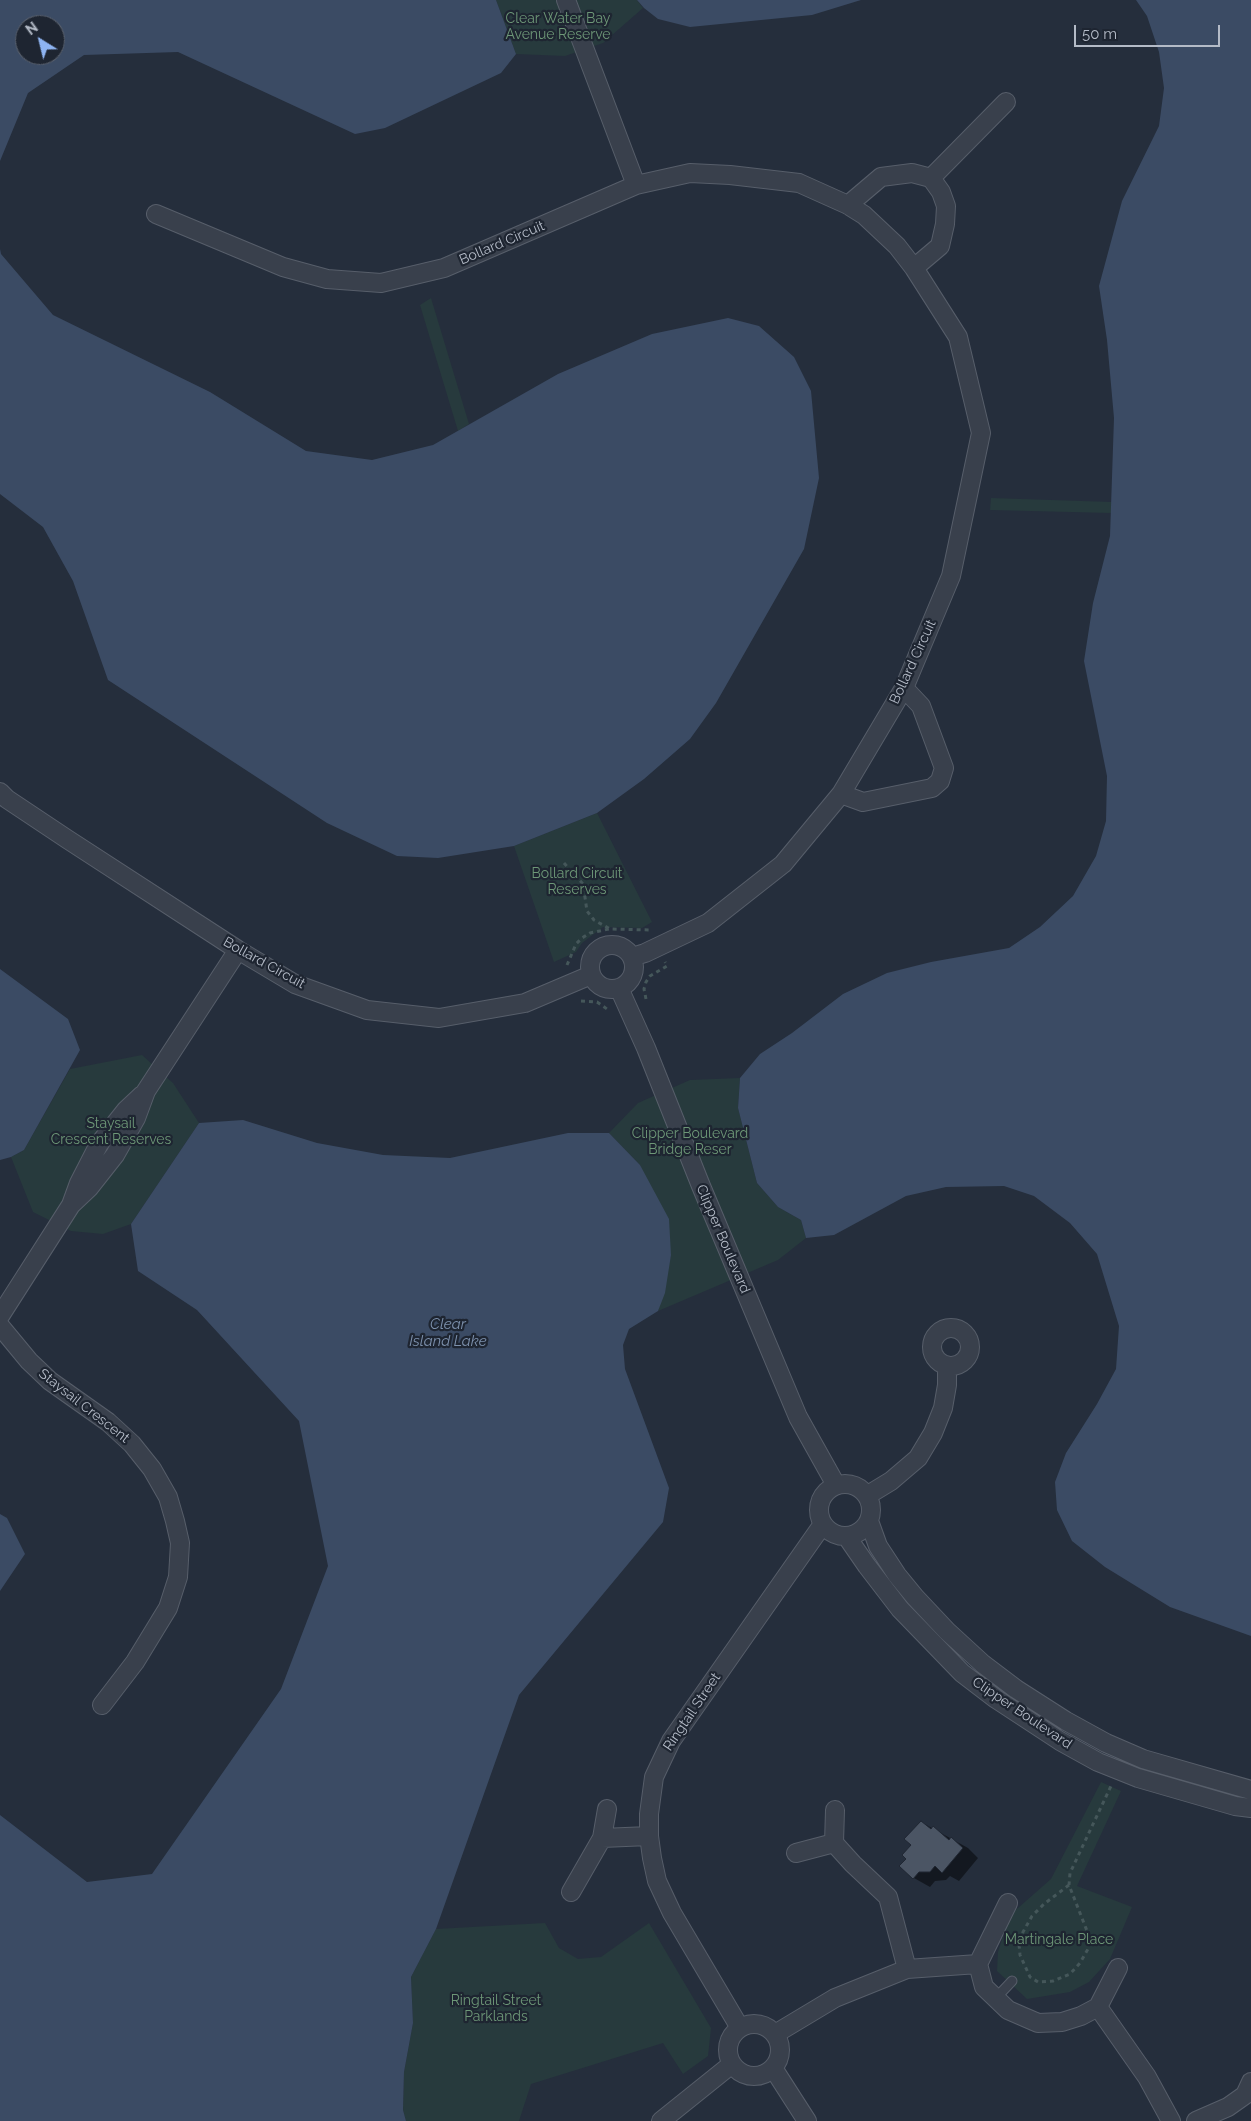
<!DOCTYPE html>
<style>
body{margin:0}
#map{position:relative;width:1251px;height:2121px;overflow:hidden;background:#252e3c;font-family:Raleway,sans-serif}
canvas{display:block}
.north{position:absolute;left:15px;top:15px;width:50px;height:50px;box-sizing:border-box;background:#1e2531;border:1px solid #5a616d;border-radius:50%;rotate:324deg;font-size:14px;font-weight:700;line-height:20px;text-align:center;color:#b4bbc7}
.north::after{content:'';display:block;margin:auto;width:18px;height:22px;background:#8eb4f2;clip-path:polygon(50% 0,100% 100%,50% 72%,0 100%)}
.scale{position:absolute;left:1074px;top:25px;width:146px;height:22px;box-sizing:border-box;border:2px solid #b4bbc7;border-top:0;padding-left:6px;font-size:15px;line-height:18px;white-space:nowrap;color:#b4bbc7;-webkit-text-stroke:4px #1e2531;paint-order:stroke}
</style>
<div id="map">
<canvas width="1251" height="2121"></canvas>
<div class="north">N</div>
<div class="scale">50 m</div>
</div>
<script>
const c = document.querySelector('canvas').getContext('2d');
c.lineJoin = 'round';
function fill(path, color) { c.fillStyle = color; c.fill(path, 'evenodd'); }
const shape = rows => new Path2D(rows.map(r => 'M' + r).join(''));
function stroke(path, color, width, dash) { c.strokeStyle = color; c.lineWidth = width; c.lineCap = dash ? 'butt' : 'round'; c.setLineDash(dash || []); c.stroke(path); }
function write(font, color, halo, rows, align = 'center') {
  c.font = font + ' Raleway,sans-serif'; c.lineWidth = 4.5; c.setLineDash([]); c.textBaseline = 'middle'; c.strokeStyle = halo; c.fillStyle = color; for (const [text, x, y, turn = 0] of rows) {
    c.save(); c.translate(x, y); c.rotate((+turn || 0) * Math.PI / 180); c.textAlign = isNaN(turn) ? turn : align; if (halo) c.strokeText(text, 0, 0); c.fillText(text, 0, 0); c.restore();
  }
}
const green = shape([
 [496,0,637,0,643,8,603,43,565,56,516,54],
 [431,298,469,424,458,431,420,305],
 [991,498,1112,502,1111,513,990,510],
 [597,813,652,922,642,928,603,927,582,943,576,952,554,962,514,846],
 [142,1055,173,1083,199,1123,131,1224,103,1234,71,1231,33,1212,11,1157,24,1150,70,1069],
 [740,1078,738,1108,757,1183,778,1207,801,1220,806,1238,778,1260,658,1311,671,1255,640,1165,609,1133,638,1103,690,1080],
 [1101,1782,1121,1791,1077,1886,1132,1907,1110,1959,1089,1982,1070,1992,1027,1999,997,1971,998,1952,1010,1915,1051,1879],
 [545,1923,559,1948,578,1959,601,1957,649,1923,711,2028,708,2056,683,2074,663,2043,531,2084,519,2121,406,2121,403,2110,404,2072,413,2023,411,1977,436,1929]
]);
const water = shape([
 [0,0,496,0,516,54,501,73,385,128,355,134,178,52,84,55,28,93,0,161],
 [25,25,55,25,55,55,25,55],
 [637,0,861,0,812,15,690,27,658,19,644,8],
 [1136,0,1251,0,1251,1636,1170,1607,1105,1567,1072,1541,1057,1510,1055,1482,1066,1453,1097,1404,1116,1369,1119,1326,1097,1254,1070,1223,1034,1196,1004,1186,946,1187,906,1196,834,1235,806,1238,801,1220,778,1207,757,1183,738,1108,740,1078,760,1054,792,1033,843,994,887,973,931,962,1009,948,1040,927,1073,896,1096,856,1106,821,1107,776,1084,661,1093,603,1110,536,1114,418,1107,340,1099,286,1122,201,1159,126,1164,88,1159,52,1147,16],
 [0,249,1,254,53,315,210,392,306,451,372,460,433,445,558,374,652,334,728,318,759,326,794,357,811,391,819,478,804,549,716,703,690,739,644,779,597,813,514,846,438,858,397,856,327,823,108,680,73,581,43,527,0,494],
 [0,969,68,1019,80,1050,24,1150,11,1157,0,1160],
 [243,1120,317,1143,383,1155,450,1158,568,1133,609,1133,640,1165,669,1219,671,1255,665,1293,658,1311,629,1329,623,1345,625,1369,669,1488,663,1522,519,1695,436,1929,411,1977,413,2023,404,2072,403,2110,406,2121,0,2121,0,1815,87,1882,152,1874,281,1689,328,1566,299,1421,197,1310,138,1271,131,1224,199,1123],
 [0,1514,7,1518,25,1554,0,1591]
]);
const shadow = shape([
 [921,1822,968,1848,978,1858,959,1881,950,1876,946,1880,935,1881,930,1887,914,1878,901,1866,908,1859]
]);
const building = shape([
 [921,1821,931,1829,933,1826,949,1840,951,1837,963,1848,942,1873,935,1866,930,1872,919,1872,913,1879,899,1866,906,1859,902,1855,911,1845,904,1839,921,1821]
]);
const path = shape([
 [564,863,583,884,587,911,594,920,610,929,650,930],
 [567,965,576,944,582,938,590,933,609,929],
 [646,999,644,989,646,982,650,976,667,966,665,962],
 [581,1001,597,1002,607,1009],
 [1069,1885,1044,1904,1032,1916,1023,1932,1019,1944,1020,1955,1030,1977,1038,1982,1053,1981,1070,1974,1080,1963,1088,1949,1089,1936,1069,1885,1070,1873,1111,1786]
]);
const lane = shape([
 [995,1999,1012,1981]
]);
const street = shape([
 [566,0,636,185],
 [931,178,1006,102],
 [848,205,881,177,912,173,931,178,941,192,946,206,945,224,940,246,914,268],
 [156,214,283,267,327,279,381,283,444,268,636,185,690,173,730,175,799,183,848,205,864,215,897,246,914,268,958,337,981,433,951,576,904,688,841,794,783,864,708,923,645,953,632,957],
 [0,792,7,799,67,839,238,950,295,984,367,1010,439,1018,525,1003,591,975],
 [841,794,863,802,932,788,940,781,944,768,921,706,904,688],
 '590 967a22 22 0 1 1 44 0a22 22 0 1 1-44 0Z',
 [619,988,646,1048,701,1186,798,1417,836,1485],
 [71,1205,89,1188,115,1155,136,1118,146,1091,238,950],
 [0,1316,71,1205,79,1183,99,1144,126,1110,142,1095],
 [0,1326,29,1361,50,1381,108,1422,132,1444,152,1469,168,1497,175,1521,180,1543,178,1577,168,1608,135,1662,102,1705],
 '932 1347a19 19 0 1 1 38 0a19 19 0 1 1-38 0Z',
 '819 1510a26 26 0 1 1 52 0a26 26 0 1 1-52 0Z',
 [868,1495,891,1481,918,1458,933,1433,943,1408,947,1385,947,1366],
 [869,1521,878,1546,897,1575,915,1597,947,1631,983,1664,1016,1689,1066,1721,1106,1743,1143,1759,1251,1790],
 [847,1537,867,1566,900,1609,962,1673,996,1699,1060,1741,1098,1762,1138,1778,1235,1806,1251,1808],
 [835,1810,834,1843,853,1864,888,1897,907,1969],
 [602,1838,607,1809],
 [796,1853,834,1843],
 [571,1892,602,1838,649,1836],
 [1008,1903,978,1964,984,1987,1008,2010,1038,2023,1062,2022,1081,2016,1098,2007,1118,1968],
 [1098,2007,1147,2077,1171,2121],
 '728 2050a26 26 0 1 1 52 0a26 26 0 1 1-52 0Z',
 [740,2028,672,1913,657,1881,652,1858,649,1836,649,1814,654,1777,671,1741,823,1524],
 [775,2034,835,1998,907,1969,978,1964],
 [773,2068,807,2121],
 [661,2121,732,2064],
 [1196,2121,1228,2107,1245,2095,1251,2082]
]);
const parkNames = [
 ["Clear Water Bay",558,19],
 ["Avenue Reserve",558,35],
 ["Bollard Circuit",577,874],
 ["Reserves",577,890],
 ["Staysail",111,1124],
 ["Crescent Reserves",111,1140],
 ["Clipper Boulevard",690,1134],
 ["Bridge Reser",690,1150],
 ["Martingale Place",1059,1940],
 ["Ringtail Street",496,2001],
 ["Parklands",496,2017]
];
const streetNames = [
 ["Bollard Circuit",502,243,-23],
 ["Bollard Circuit",913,662,-65],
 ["Bollard Circuit",264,963,29],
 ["Clipper Boulevard",723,1239,67],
 ["Staysail Crescent",84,1406,38],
 ["Ringtail Street",692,1712,-56],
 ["Clipper Boulevard",1022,1713,34]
];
const waterNames = [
 ["Clear",448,1324],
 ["Island Lake",448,1341]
];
fill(green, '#273a3d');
fill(water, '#3b4b64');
fill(shadow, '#0007');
fill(building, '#4b5564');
stroke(building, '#202733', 1);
stroke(lane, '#575e6a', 11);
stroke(street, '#575e6a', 20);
stroke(path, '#45575a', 3, [4, 4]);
stroke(lane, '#39404c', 9);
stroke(street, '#39404c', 18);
write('14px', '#6d9777', '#1e2531', parkNames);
write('14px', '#b4bbc7', '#1e2531', streetNames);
write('italic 15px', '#7d91ad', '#1e2531', waterNames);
</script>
